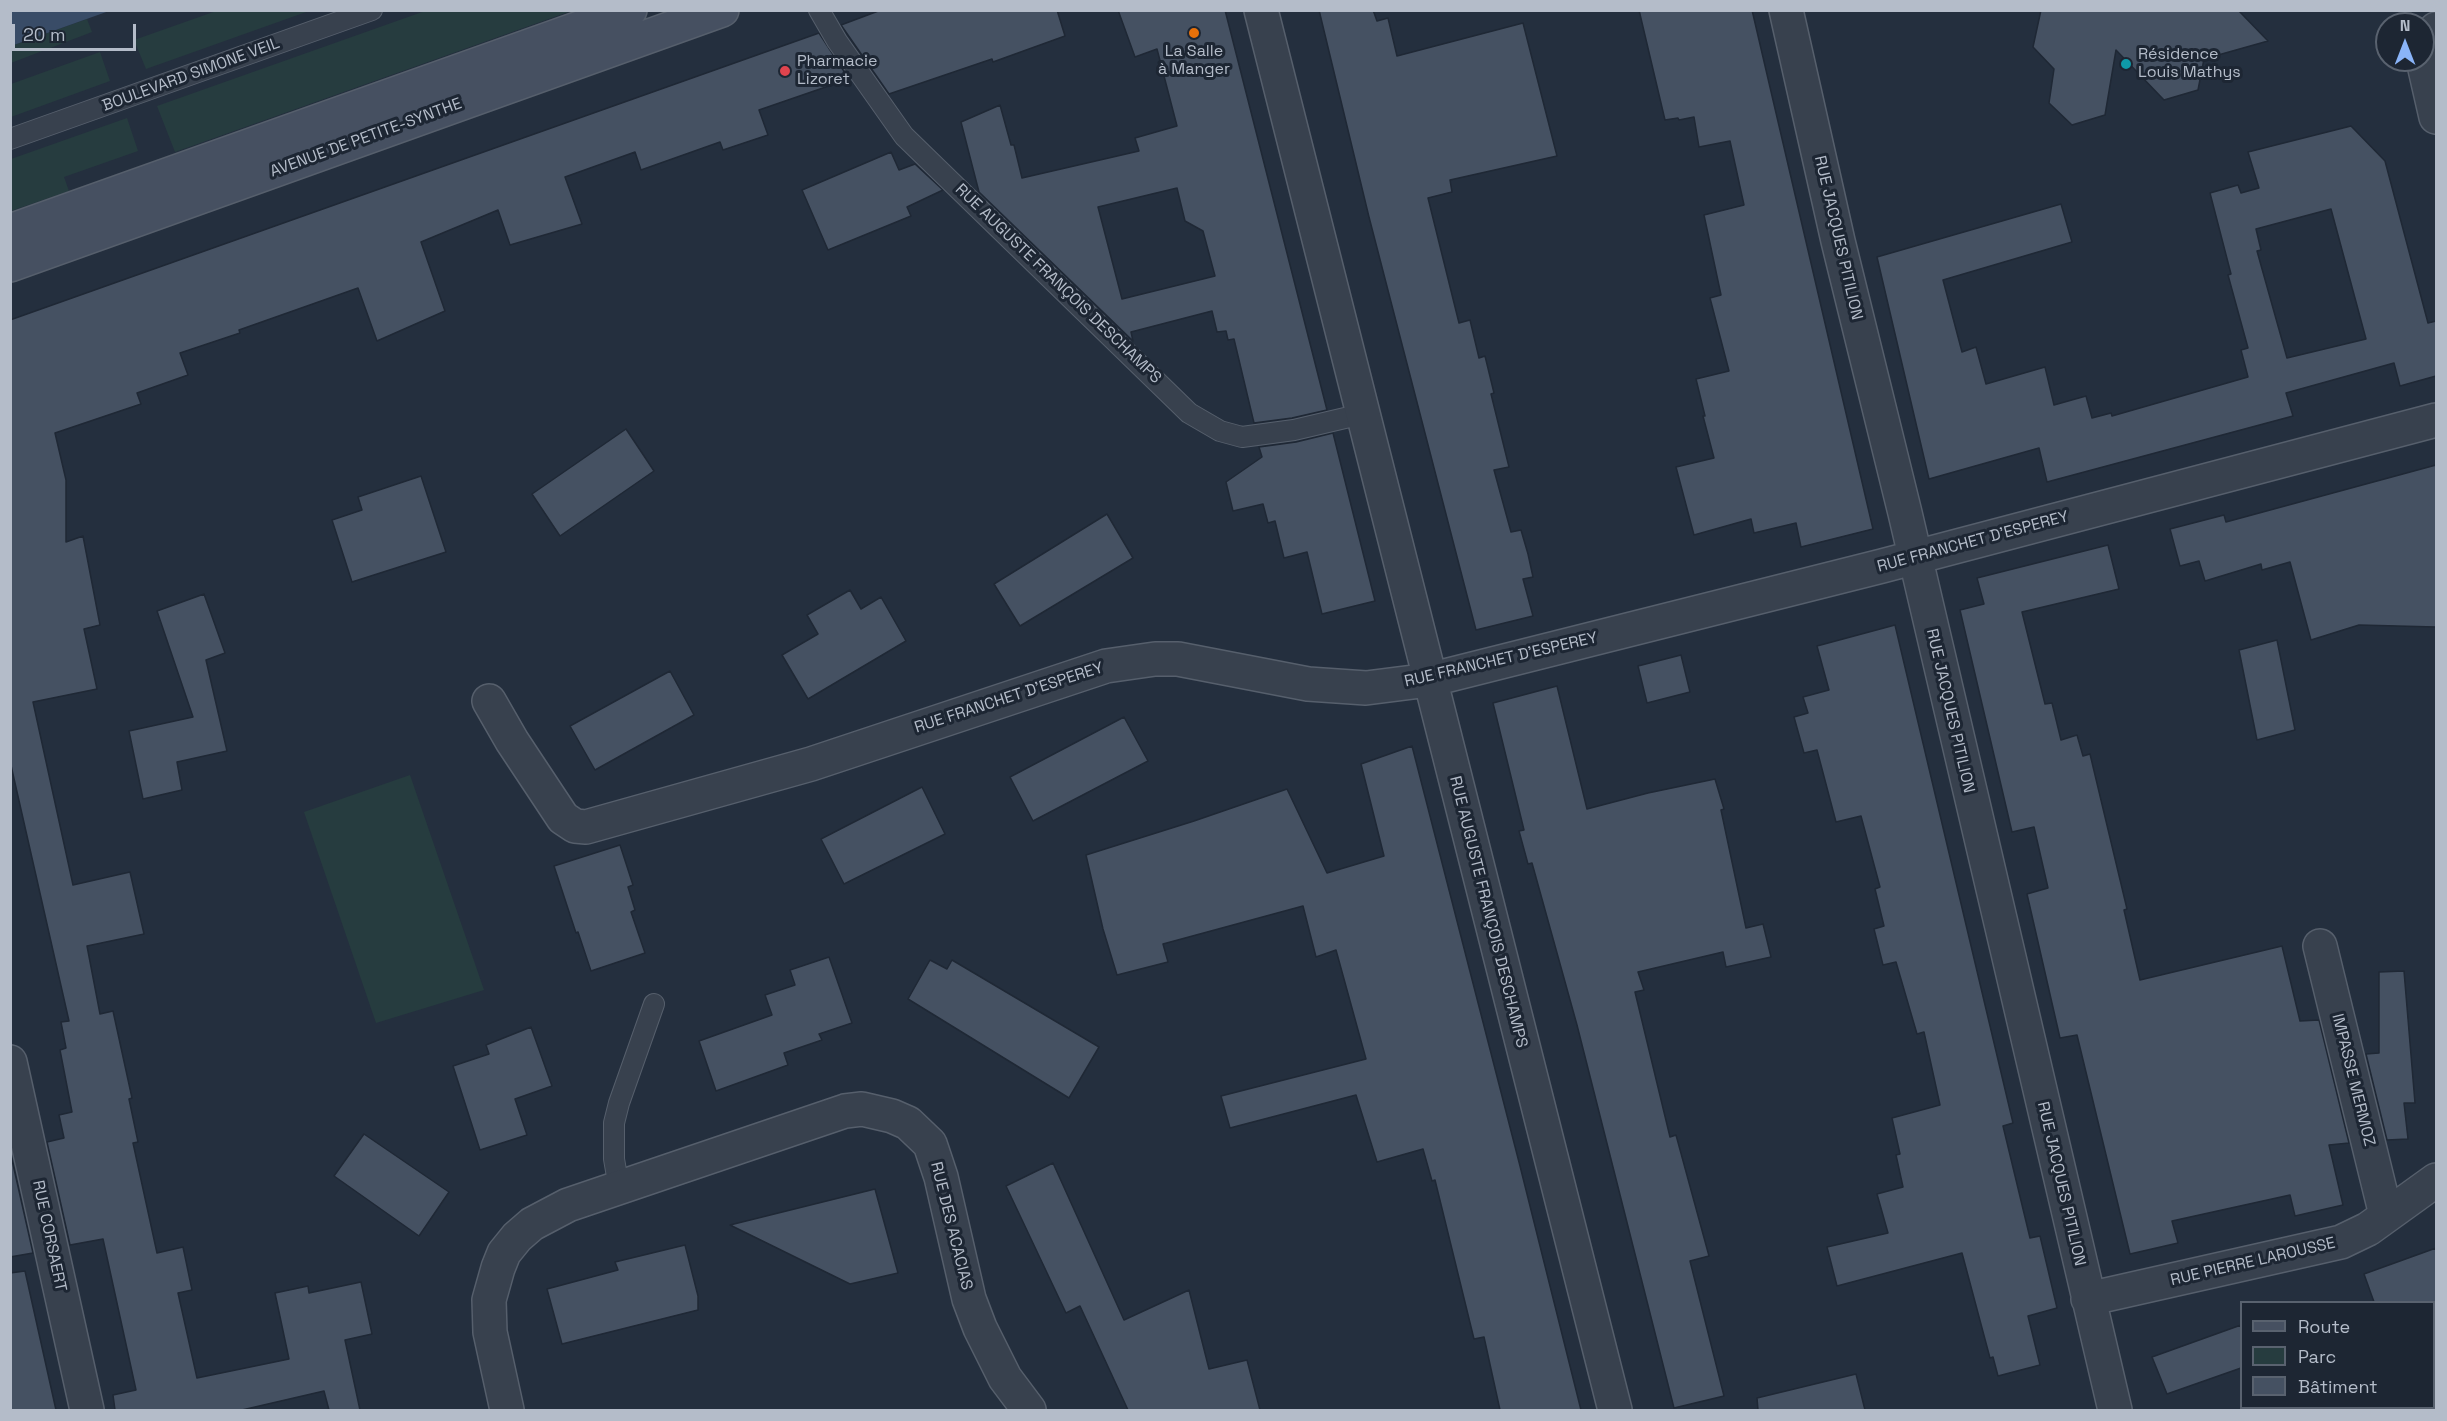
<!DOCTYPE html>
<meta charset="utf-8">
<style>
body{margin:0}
#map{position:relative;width:2447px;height:1421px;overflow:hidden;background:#242f3e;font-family:"Space Grotesk",sans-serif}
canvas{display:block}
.frame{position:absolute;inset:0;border:12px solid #b4bcc9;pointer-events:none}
.legend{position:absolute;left:2240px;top:1301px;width:195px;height:108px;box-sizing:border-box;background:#1d2633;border:2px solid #59626f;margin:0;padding:8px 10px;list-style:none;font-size:18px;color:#b4bcc9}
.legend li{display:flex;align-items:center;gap:12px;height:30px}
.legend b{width:30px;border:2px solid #59626f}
.north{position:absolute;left:2375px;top:12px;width:60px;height:60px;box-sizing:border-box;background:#1d2633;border:2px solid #59626f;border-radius:50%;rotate:0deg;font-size:16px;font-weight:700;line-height:24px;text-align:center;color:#b4bcc9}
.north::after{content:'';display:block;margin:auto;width:21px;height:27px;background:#8ab4f8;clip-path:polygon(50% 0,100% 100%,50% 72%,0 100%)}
.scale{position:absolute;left:12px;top:24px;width:124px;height:27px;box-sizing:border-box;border:3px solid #b4bcc9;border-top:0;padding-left:8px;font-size:18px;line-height:21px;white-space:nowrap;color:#b4bcc9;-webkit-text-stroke:4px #1d2633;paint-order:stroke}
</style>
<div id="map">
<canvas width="2447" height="1421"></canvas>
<div class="frame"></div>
<ul class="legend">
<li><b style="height:8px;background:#465061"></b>Route</li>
<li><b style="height:16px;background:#263c3f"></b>Parc</li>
<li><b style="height:16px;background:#455162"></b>Bâtiment</li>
</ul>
<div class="north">N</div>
<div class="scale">20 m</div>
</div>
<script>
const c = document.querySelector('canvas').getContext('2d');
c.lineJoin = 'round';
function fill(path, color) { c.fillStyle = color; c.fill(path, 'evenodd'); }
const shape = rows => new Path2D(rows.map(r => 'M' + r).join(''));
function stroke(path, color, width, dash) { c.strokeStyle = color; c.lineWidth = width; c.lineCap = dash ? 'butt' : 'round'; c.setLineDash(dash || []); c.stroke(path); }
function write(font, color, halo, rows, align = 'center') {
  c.font = font + ' "Space Grotesk",sans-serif'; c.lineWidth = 6; c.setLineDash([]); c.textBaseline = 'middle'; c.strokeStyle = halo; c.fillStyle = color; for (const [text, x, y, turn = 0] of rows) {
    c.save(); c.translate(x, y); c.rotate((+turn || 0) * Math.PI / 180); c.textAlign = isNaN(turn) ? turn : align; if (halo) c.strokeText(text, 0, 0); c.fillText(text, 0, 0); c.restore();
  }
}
const green = shape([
 [219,10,309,11,146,69,134,40],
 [425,11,571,11,175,152,157,106],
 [87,19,92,32,11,63,11,46],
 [100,52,110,81,11,117,11,84],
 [127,118,138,151,64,177,69,191,11,211,11,159],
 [410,775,484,990,376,1023,304,812]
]);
const water = shape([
 [11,10,109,10,109,11,11,46]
]);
const building = shape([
 [881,10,1057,10,1065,36,993,62,992,59,889,94,841,25,881,10],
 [1118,10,1225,10,1327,410,1292,418,1254,423,1234,339,1228,340,1226,331,1217,332,1212,311,1131,332,1133,341,979,192,961,122,1000,105,1011,145,1014,145,1022,178,1139,151,1135,138,1177,126,1157,49,1135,57,1118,10],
 [1177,188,1185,221,1203,231,1215,276,1122,299,1098,207,1177,188],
 [1319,10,1373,10,1377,21,1388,18,1397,56,1523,23,1557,156,1450,180,1452,192,1428,198,1459,323,1470,320,1479,358,1485,356,1494,393,1491,394,1509,467,1494,470,1511,532,1521,530,1528,554,1533,577,1523,579,1533,616,1476,630,1369,217,1319,10],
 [1639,10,1752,10,1873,529,1801,547,1796,523,1754,533,1751,519,1694,535,1676,467,1714,458,1703,416,1705,416,1696,379,1729,371,1710,298,1721,295,1704,215,1744,205,1730,141,1699,147,1694,117,1679,120,1678,118,1665,120,1639,10],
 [2041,10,2238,10,2268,41,2204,59,2198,90,2164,100,2116,50,2105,115,2072,125,2049,103,2054,69,2033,47,2041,10],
 [819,33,849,79,759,110,768,135,723,150,720,142,641,170,635,152,565,177,582,224,510,245,498,210,421,242,445,311,377,341,358,288,239,330,240,333,180,353,188,375,137,393,141,404,55,433,66,480,66,542,83,536,100,625,84,629,97,689,33,702,73,885,130,872,144,934,87,946,100,1014,113,1011,132,1098,129,1099,138,1142,133,1143,157,1253,183,1247,192,1290,178,1293,197,1378,289,1359,275,1293,308,1286,309,1293,361,1282,372,1334,345,1340,360,1410,329,1410,324,1391,242,1410,115,1410,113,1395,136,1390,103,1239,70,1245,47,1142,64,1138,59,1115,72,1112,60,1050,66,1048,61,1022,69,1021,10,761,10,320,819,33],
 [2351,126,2385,161,2428,323,2436,321,2436,376,2400,386,2394,363,2286,393,2293,416,2047,482,2039,448,1929,479,1877,257,2061,204,2072,242,1943,280,1962,352,1976,347,1986,384,2045,367,2054,405,2086,396,2092,418,2111,413,2112,416,2248,377,2241,350,2248,348,2228,275,2231,274,2210,193,2238,185,2241,193,2259,188,2248,152,2351,126],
 [2331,209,2366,339,2287,358,2257,251,2261,250,2256,229,2331,209],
 [891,152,899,170,915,164,943,190,907,207,911,216,828,250,802,190,891,152],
 [626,429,654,471,560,536,532,494,626,429],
 [1333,433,1375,601,1322,614,1307,552,1284,558,1275,521,1268,523,1263,504,1233,511,1226,482,1262,457,1259,447,1296,442,1333,433],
 [2436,465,2436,627,2359,625,2311,640,2290,562,2262,570,2261,564,2205,581,2199,561,2180,566,2170,529,2224,515,2226,522,2436,465],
 [421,476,446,552,352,582,332,520,362,510,358,497,421,476],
 [1107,514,1133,558,1020,626,994,584,1107,514],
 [2108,545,2119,589,2022,612,2045,704,2052,703,2061,740,2077,735,2083,756,2090,754,2127,909,2124,910,2140,980,2282,946,2300,1021,2319,1020,2349,1143,2329,1145,2343,1205,2295,1216,2290,1195,2172,1221,2178,1243,2130,1254,2077,1035,2060,1038,2027,894,2048,888,2034,827,2012,832,1960,610,1984,604,1977,578,2108,545],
 [850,590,861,609,881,597,906,641,808,699,782,655,818,634,807,615,850,590],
 [204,594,225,653,206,660,227,751,177,762,182,790,143,799,129,731,193,717,157,611,204,594],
 [1895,625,2013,1123,2003,1126,2030,1238,2040,1236,2057,1308,2028,1316,2040,1365,1998,1376,1993,1357,1990,1358,1962,1253,1837,1286,1827,1247,1888,1233,1877,1194,1903,1187,1896,1155,1900,1154,1892,1118,1940,1105,1924,1032,1917,1034,1896,962,1883,965,1874,929,1884,926,1875,889,1880,887,1861,816,1836,822,1817,750,1804,753,1794,717,1808,713,1803,697,1829,690,1817,646,1895,625],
 [2277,640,2295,730,2257,740,2239,650,2277,640],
 [1681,655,1690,692,1647,703,1638,666,1681,655],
 [670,671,694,715,595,770,570,726,670,671],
 [1557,686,1587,809,1648,793,1715,779,1724,809,1721,810,1746,928,1763,924,1771,957,1726,967,1723,952,1638,972,1644,990,1635,992,1670,1137,1676,1135,1709,1256,1690,1261,1724,1396,1674,1408,1577,1025,1532,863,1528,864,1519,831,1524,830,1493,703,1557,686],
 [1124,717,1148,761,1033,821,1010,777,1124,717],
 [1412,746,1520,1166,1581,1410,1500,1410,1484,1337,1474,1339,1435,1180,1432,1181,1423,1149,1377,1162,1356,1095,1230,1128,1221,1096,1366,1059,1336,950,1316,957,1303,906,1163,944,1168,962,1117,975,1103,929,1086,855,1194,821,1287,789,1327,873,1384,856,1361,764,1412,746],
 [922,787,945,834,844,884,821,839,922,787],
 [620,845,633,885,628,887,635,910,631,912,645,953,591,971,578,932,576,933,554,866,620,845],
 [829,957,852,1023,819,1034,822,1040,784,1053,788,1065,716,1091,699,1041,772,1015,765,995,795,985,790,970,829,957],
 [930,960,947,969,952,960,1099,1047,1069,1098,908,999,930,960],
 [2404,971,2415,1103,2404,1103,2408,1139,2387,1140,2366,1054,2379,1053,2379,972,2404,971],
 [531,1027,552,1086,515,1099,527,1135,480,1150,453,1066,489,1054,486,1045,531,1027],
 [364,1134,449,1192,419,1236,334,1176,364,1134],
 [10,1151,33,1253,10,1257,10,1151],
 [1053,1163,1124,1320,1189,1290,1209,1369,1247,1360,1260,1410,1128,1410,1080,1306,1066,1313,1006,1186,1053,1163],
 [875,1189,898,1273,850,1284,730,1225,875,1189],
 [685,1245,698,1296,698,1310,562,1344,547,1289,618,1270,615,1262,685,1245],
 [2436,1248,2436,1302,2374,1302,2364,1274,2436,1248],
 [25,1271,56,1410,10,1410,10,1273,25,1271],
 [2241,1325,2241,1368,2167,1394,2152,1357,2241,1325],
 [1856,1374,1865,1410,1758,1410,1757,1398,1856,1374]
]);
const lane = shape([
 [819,10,837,41,904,136,1189,413,1220,431,1242,437,1294,430,1362,414],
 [10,139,372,10],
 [619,1188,614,1159,614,1123,619,1103,654,1004]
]);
const street = shape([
 [1261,10,1615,1410],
 [1786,10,1838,241,1905,513,2115,1410],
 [2423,49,2424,42,2436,29],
 [2423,60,2436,117],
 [489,701,512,741,563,818,575,826,586,827,811,764,1106,666,1155,659,1178,659,1308,684,1366,688,1429,680,1882,566,2436,420],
 [2320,946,2386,1215],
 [10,1062,87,1410],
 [2088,1299,2341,1242,2368,1229,2436,1180],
 [507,1410,490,1332,489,1300,498,1268,504,1253,517,1237,532,1224,568,1205,845,1111,862,1109,892,1116,908,1123,930,1144,941,1177,969,1299,980,1328,1005,1378,1029,1410]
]);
const secondary = shape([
 [10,231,630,10],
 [10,265,722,10]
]);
const markers = [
 [1194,33,6,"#e8710a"],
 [2126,64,6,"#0f9aa8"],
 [785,71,6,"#e0444e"]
];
const poiNames = [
 ["La Salle",1194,52,"center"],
 ["à Manger",1194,70,"center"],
 ["Résidence",2138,55],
 ["Louis Mathys",2138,73],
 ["Pharmacie",797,62],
 ["Lizoret",797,80]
];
const streetNames = [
 ["BOULEVARD SIMONE VEIL",191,75,-20],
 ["AVENUE DE PETITE-SYNTHE",366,138,-20],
 ["RUE JACQUES PITILION",1838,238,77],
 ["RUE AUGUSTE FRANÇOIS DESCHAMPS",1058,284,44],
 ["RUE FRANCHET D'ESPEREY",1973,542,-15],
 ["RUE FRANCHET D'ESPEREY",1501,660,-13],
 ["RUE FRANCHET D'ESPEREY",1009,698,-18],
 ["RUE JACQUES PITILION",1950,711,77],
 ["RUE AUGUSTE FRANÇOIS DESCHAMPS",1488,912,76],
 ["IMPASSE MERMOZ",2353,1080,76],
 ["RUE JACQUES PITILION",2061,1184,77],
 ["RUE DES ACACIAS",951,1226,76],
 ["RUE CORSAERT",49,1236,78],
 ["RUE PIERRE LAROUSSE",2253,1262,-13]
];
fill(green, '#263c3f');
fill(water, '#394c67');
fill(building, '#455162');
stroke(building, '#1f2835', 1.5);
stroke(lane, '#565f6c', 22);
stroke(street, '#565f6c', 36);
stroke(secondary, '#565f6c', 36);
stroke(lane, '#38414e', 20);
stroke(street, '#38414e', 33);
stroke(secondary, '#465061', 33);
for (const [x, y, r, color] of markers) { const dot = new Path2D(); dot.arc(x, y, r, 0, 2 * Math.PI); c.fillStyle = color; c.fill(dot); stroke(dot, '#1d2633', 2); }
write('16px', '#b4bcc9', '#1d2633', poiNames, 'left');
write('16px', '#b4bcc9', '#1d2633', streetNames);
</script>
